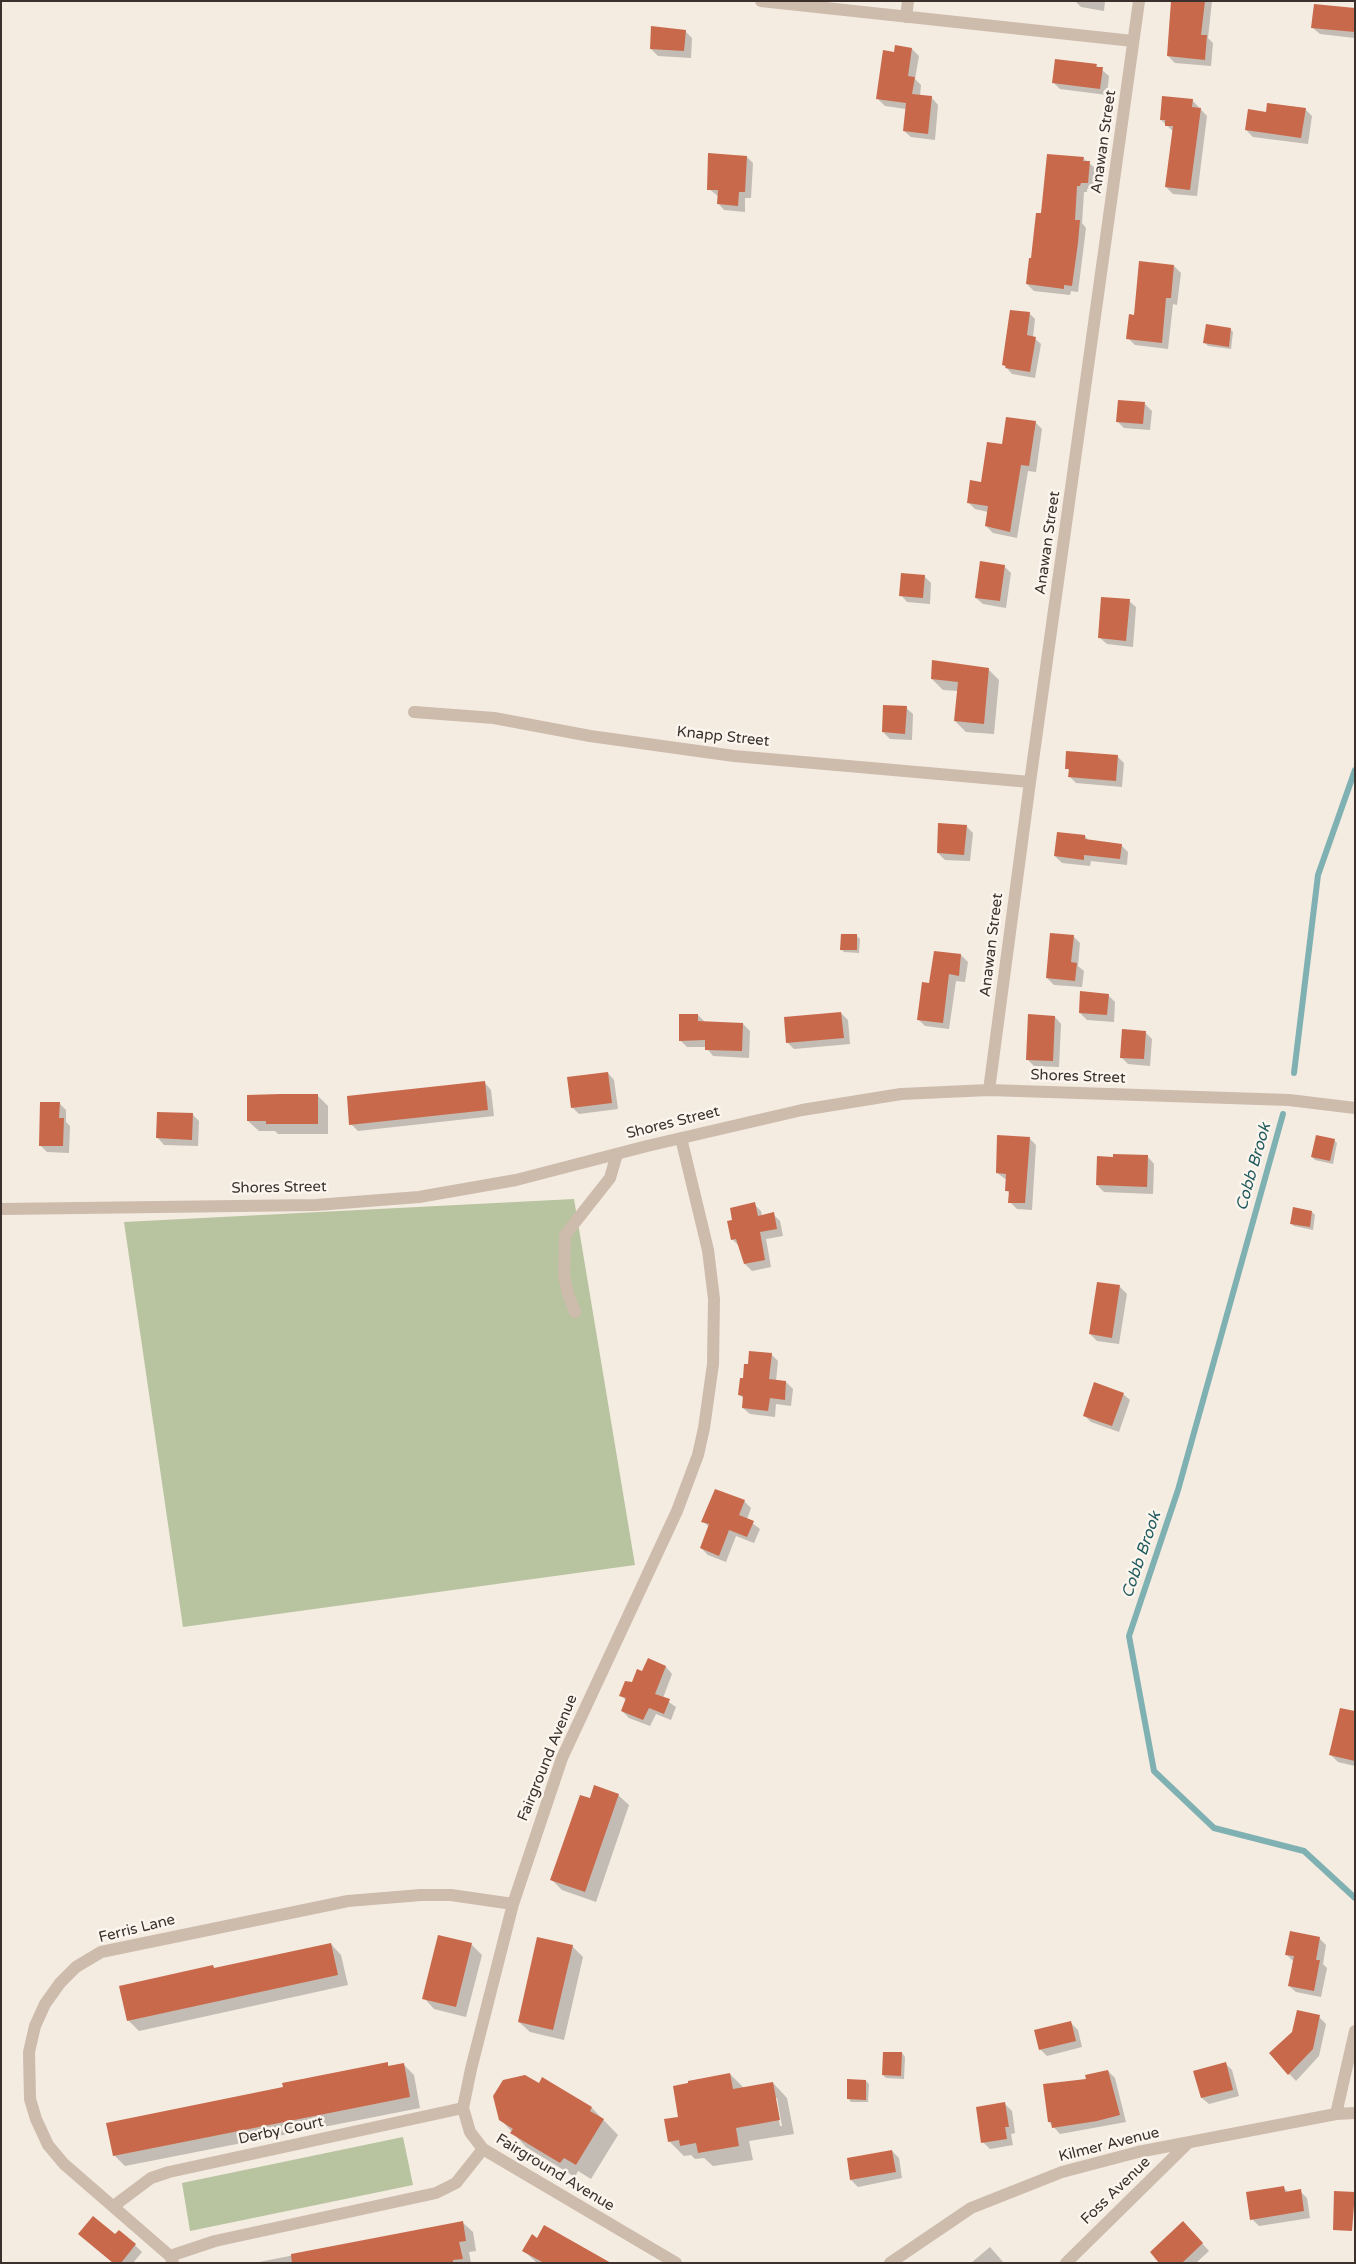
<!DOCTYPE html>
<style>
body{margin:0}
#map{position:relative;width:1356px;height:2264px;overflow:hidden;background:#f4ebe1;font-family:"Varela Round",sans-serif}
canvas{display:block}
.frame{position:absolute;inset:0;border:2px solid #3b302b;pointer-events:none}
</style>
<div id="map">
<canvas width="1356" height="2264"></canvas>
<div class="frame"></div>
</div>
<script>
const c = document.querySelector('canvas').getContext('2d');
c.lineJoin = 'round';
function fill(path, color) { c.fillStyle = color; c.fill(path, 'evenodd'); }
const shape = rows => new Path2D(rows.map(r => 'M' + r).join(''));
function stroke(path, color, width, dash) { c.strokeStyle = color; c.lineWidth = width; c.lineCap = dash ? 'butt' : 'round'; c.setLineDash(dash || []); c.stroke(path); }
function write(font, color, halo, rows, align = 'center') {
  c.font = font + ' "Varela Round",sans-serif'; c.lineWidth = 5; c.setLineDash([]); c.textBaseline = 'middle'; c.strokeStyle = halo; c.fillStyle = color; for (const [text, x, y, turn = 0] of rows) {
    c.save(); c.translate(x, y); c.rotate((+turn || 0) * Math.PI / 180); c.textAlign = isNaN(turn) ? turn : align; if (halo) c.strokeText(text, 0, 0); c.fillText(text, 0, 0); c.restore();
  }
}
const green = shape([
 [574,1199,635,1565,183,1627,124,1222],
 [403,2137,413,2185,190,2231,182,2183]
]);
const shadow = shape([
 [1075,1,1105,1,1104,11,1081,7],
 [1174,1,1212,1,1208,38,1213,43,1211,66,1175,63,1168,56],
 [1355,9,1355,38,1320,34,1313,28],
 [685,31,692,38,691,58,658,56,651,49],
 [912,49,919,56,915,79,921,85,920,96,932,98,938,105,935,140,911,137,904,131,906,109,885,106,878,99,895,53],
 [1096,65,1109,76,1107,95,1060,89,1053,82],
 [1192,100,1207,116,1197,196,1173,194,1166,187,1174,132,1161,120],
 [1305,109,1312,116,1308,144,1253,137,1246,130,1267,113],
 [747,157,753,163,751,198,745,198,745,212,724,210,718,203,718,196,709,189],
 [1083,158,1096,169,1094,189,1087,189,1087,192,1084,192,1082,223,1086,228,1078,292,1071,291,1070,295,1034,291,1027,284,1042,215],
 [1174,266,1181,273,1177,305,1173,304,1168,349,1135,345,1128,338,1135,316],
 [1029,313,1035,319,1033,337,1041,344,1035,378,1012,374,1004,365],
 [1230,329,1233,332,1231,349,1208,346,1205,343],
 [1145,404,1152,411,1150,430,1124,428,1117,421],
 [1035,422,1042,429,1036,472,1028,471,1017,538,993,533,986,526,988,512,975,509,968,502,982,484,1003,445],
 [1004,566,1011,573,1006,608,983,604,976,598],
 [924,576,931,583,930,604,907,602,901,595],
 [1129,601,1136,607,1133,647,1107,644,1100,638],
 [988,669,999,680,994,734,966,732,955,721,958,691,943,690,932,679],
 [906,708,913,714,912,740,890,739,883,732],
 [1117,756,1124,763,1122,787,1076,783,1069,776,1070,771,1067,768],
 [966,826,973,833,970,861,945,860,938,853],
 [1085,836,1089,841,1121,845,1128,852,1127,865,1091,861,1090,866,1062,863,1055,856],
 [857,936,860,939,859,953,844,952,841,949],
 [1073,936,1080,943,1078,966,1084,971,1082,987,1054,985,1047,978],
 [961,955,968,962,965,982,956,981,949,1029,925,1026,918,1019,930,984],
 [1108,995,1115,1002,1114,1022,1087,1020,1080,1013],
 [841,1013,848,1020,850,1044,794,1049,787,1042],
 [698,1015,705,1022,743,1024,750,1031,749,1058,713,1056,706,1047,687,1047,680,1040],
 [1055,1017,1061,1024,1059,1067,1034,1066,1027,1059],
 [1145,1032,1152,1039,1150,1066,1128,1064,1121,1057],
 [608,1073,614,1080,618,1109,579,1114,572,1107],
 [485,1083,491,1090,494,1116,358,1131,351,1124],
 [317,1095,328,1106,328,1134,278,1134,275,1131,259,1131,248,1121],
 [59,1103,66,1110,66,1122,70,1126,69,1153,47,1152,40,1145],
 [192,1114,199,1121,198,1146,164,1145,158,1138],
 [1029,1138,1036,1145,1032,1210,1017,1209,1010,1202,1010,1194,1006,1190,1007,1180,997,1173],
 [1334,1140,1337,1143,1333,1164,1315,1160,1312,1157],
 [1148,1157,1154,1164,1153,1194,1104,1192,1097,1185],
 [754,1204,761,1211,762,1216,773,1214,780,1221,783,1236,766,1239,771,1267,752,1271,745,1264,740,1247,732,1239,734,1221],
 [1312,1212,1315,1215,1313,1230,1294,1226,1291,1223],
 [1098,1283,1120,1287,1127,1294,1119,1344,1097,1341,1090,1334],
 [771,1354,778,1361,776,1381,786,1382,793,1389,791,1406,776,1404,775,1417,750,1414,743,1408,744,1399,740,1395,744,1379,749,1365],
 [1123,1394,1130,1400,1119,1432,1091,1422,1084,1415],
 [744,1501,751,1508,747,1519,760,1529,754,1543,736,1536,726,1562,708,1555,701,1548,709,1527,703,1521],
 [648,1660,666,1667,672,1674,663,1698,676,1707,671,1720,656,1714,650,1726,629,1718,622,1711,626,1701,621,1695,643,1673],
 [1355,1712,1355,1766,1338,1762,1331,1755],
 [618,1795,629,1805,596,1902,562,1890,552,1880,591,1800],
 [1319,1938,1326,1945,1323,1964,1327,1968,1321,1997,1296,1992,1289,1986,1293,1961,1286,1954],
 [331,1944,341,1955,348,1985,139,2031,129,2021,121,1987,213,1966,215,1969],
 [471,1944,482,1955,466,2017,434,2009,424,1998],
 [572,1946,583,1957,564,2040,530,2032,519,2022],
 [1319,2017,1326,2024,1319,2056,1296,2081,1270,2054],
 [1071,2023,1078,2030,1082,2047,1047,2056,1040,2049],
 [902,2053,905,2057,904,2079,886,2078,883,2075],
 [1225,2063,1232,2070,1239,2096,1209,2104,1202,2098],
 [387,2064,390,2067,403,2064,414,2075,420,2108,125,2166,114,2155,284,2088],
 [1108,2071,1115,2078,1126,2122,1060,2134,1049,2122,1088,2080],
 [730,2074,744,2088,773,2083,787,2098,794,2134,749,2141,753,2160,713,2166,704,2158,695,2159,691,2155,684,2156,670,2142,666,2120,680,2118],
 [775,2098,777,2098,782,2126,780,2126],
 [543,2078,592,2108,618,2135,591,2179,578,2171,575,2177,526,2147,501,2120,539,2085],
 [866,2081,869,2084,868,2102,851,2102,848,2098],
 [1005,2104,1012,2111,1015,2133,1011,2134,1013,2145,990,2149,983,2142],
 [892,2151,899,2158,902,2178,858,2187,851,2180],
 [1283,2187,1288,2192,1300,2191,1307,2198,1310,2218,1259,2226,1252,2219],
 [462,2222,473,2232,476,2251,469,2252,471,2263,254,2263],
 [1190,2230,1209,2251,1196,2263,1161,2263],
 [116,2236,135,2245,142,2252,133,2263,113,2263],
 [538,2239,609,2263,537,2263,524,2251],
 [990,2247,1004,2263,971,2263]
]);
const stream = shape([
 [1294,1073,1318,875,1355,770],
 [1283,1114,1178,1490,1129,1636,1154,1771,1214,1828,1304,1851,1355,1898]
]);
const building = shape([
 [1171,1,1205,1,1201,35,1207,35,1205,60,1167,56],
 [1314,4,1355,8,1355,32,1311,28],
 [651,26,686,30,684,51,650,49],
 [895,45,912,48,908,76,915,77,912,94,932,96,928,134,903,131,906,103,876,99,883,50,894,52],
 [1055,59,1097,64,1096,67,1103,67,1100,89,1052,83],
 [1162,96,1193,99,1192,107,1201,108,1190,190,1165,187,1173,126,1165,126,1165,120,1160,120],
 [1267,103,1306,108,1301,138,1245,130,1248,109,1266,112],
 [708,153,747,156,745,192,739,192,738,206,717,204,718,190,707,190],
 [1047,154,1084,157,1083,161,1090,161,1088,183,1081,183,1080,186,1077,186,1075,220,1080,220,1078,243,1072,286,1064,285,1064,289,1026,284,1029,258,1031,258,1036,213,1041,213],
 [1139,261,1174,265,1171,298,1166,298,1162,343,1126,339,1129,314,1134,315],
 [1010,310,1030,312,1027,335,1036,337,1030,372,1005,368,1006,366,1002,365],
 [1206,324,1231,328,1229,347,1203,343],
 [1118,400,1145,402,1143,424,1116,422],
 [1006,417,1036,421,1029,466,1021,465,1010,532,985,526,988,506,967,503,970,480,981,482,987,442,1002,444],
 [980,561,1005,565,1000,601,975,598],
 [901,573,925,575,923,598,899,596],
 [1101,597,1130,599,1126,641,1098,638],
 [932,660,989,668,984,724,954,721,958,682,931,679],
 [883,705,907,706,905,734,882,732],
 [1066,751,1118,755,1116,781,1068,777,1069,769,1065,769],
 [938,823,967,825,964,855,937,853],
 [1057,832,1085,835,1085,839,1122,844,1120,859,1084,855,1084,860,1054,856],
 [1050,933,1074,935,1071,962,1077,963,1075,981,1046,978],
 [841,934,857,934,857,950,840,950],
 [934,951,961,954,959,976,949,974,943,1023,917,1020,922,982,929,983],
 [1080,991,1109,994,1107,1015,1079,1013],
 [841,1012,844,1038,786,1043,784,1017],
 [679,1014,698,1014,698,1021,743,1023,742,1051,705,1050,705,1040,679,1041],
 [1028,1014,1055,1016,1053,1061,1026,1060],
 [1122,1029,1146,1031,1144,1059,1120,1058],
 [608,1072,612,1103,571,1108,567,1077],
 [485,1081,488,1110,349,1125,347,1096],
 [280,1094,318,1094,318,1124,266,1124,266,1121,247,1121,247,1095],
 [40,1102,60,1102,59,1118,64,1118,63,1146,39,1146],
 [157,1112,193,1113,192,1140,156,1138],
 [997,1135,1030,1137,1025,1203,1008,1203,1009,1191,1005,1191,1006,1174,996,1173],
 [1316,1135,1335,1139,1330,1161,1311,1157],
 [1113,1154,1148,1155,1147,1187,1096,1185,1097,1156,1113,1157],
 [755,1202,758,1216,774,1212,777,1229,760,1232,765,1260,744,1264,736,1239,731,1240,727,1221,732,1220,730,1208],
 [1293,1207,1312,1211,1310,1227,1290,1224],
 [1097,1282,1120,1285,1112,1338,1089,1334],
 [749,1351,772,1353,769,1379,786,1381,785,1400,770,1398,768,1411,742,1408,743,1396,738,1395,740,1378,743,1378,744,1364,748,1364],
 [1094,1382,1124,1393,1112,1426,1083,1416],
 [715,1489,745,1500,739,1515,754,1521,747,1537,729,1530,719,1556,700,1548,709,1524,701,1522],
 [648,1658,666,1666,655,1694,670,1699,664,1714,649,1708,643,1720,621,1711,626,1698,619,1696,625,1681,632,1682,637,1669,642,1671],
 [1340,1708,1355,1711,1355,1761,1329,1755],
 [594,1785,619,1794,585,1892,550,1880,580,1795,590,1798],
 [1290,1931,1320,1937,1316,1960,1320,1960,1314,1991,1288,1986,1294,1956,1285,1955],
 [438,1935,472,1943,456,2007,422,1999],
 [537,1937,573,1945,553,2030,518,2022],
 [331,1943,338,1975,127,2021,119,1986,213,1965,214,1968],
 [1297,2010,1320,2015,1313,2049,1288,2075,1269,2053,1292,2032],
 [1071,2021,1076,2041,1039,2050,1034,2030],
 [883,2052,902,2052,901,2076,882,2075],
 [388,2062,388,2066,404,2063,410,2097,113,2156,106,2123,283,2087,282,2083],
 [1226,2062,1233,2090,1201,2098,1193,2071],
 [1108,2070,1120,2115,1097,2121,1052,2128,1051,2122,1048,2122,1043,2084,1086,2079,1085,2075],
 [730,2073,733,2089,773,2082,780,2120,736,2128,739,2146,698,2153,696,2143,680,2146,679,2140,668,2142,664,2119,678,2117,673,2086,688,2083,688,2081],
 [525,2075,539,2083,542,2077,592,2107,590,2111,604,2119,576,2165,564,2158,560,2163,510,2133,513,2129,499,2120,493,2096,503,2080],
 [847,2079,866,2080,866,2100,847,2099],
 [1005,2102,1009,2127,1005,2127,1007,2139,981,2143,976,2107],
 [892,2150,896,2172,850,2180,847,2158],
 [1284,2186,1285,2192,1301,2189,1304,2211,1250,2220,1246,2192],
 [1334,2191,1355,2192,1352,2231,1333,2230],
 [93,2216,115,2234,119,2230,136,2244,121,2263,113,2263,78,2234],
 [463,2221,466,2241,459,2242,463,2259,453,2260,453,2263,292,2263,291,2254],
 [1183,2221,1203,2243,1182,2263,1159,2263,1150,2252],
 [544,2225,611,2263,544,2263,522,2251,532,2234,537,2238]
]);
const minor = shape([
 [761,1,1133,41],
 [906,17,908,1],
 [414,712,494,718,590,736,734,756,1030,782],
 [989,1090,1030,782,1139,1],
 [1,1209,316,1205,419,1197,516,1180,647,1146,802,1110,901,1094,989,1090,1289,1100,1355,1108],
 [575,1312,568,1294,564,1275,565,1235,610,1178,617,1154],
 [1336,2114,1355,2031],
 [115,2205,151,2178,169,2172,463,2108],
 [170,2256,215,2241,436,2193,456,2183,483,2149],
 [173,2263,170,2256,64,2164,48,2145,36,2119,30,2099,29,2052,35,2026,45,2004,60,1983,76,1967,101,1952,348,1901,421,1895,451,1895,513,1904],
 [676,2263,483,2149,470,2132,463,2108,471,2069,513,1904,562,1758,677,1511,698,1455,704,1428,713,1364,714,1299,708,1250,681,1138],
 [890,2263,971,2208,1062,2172,1138,2152,1336,2114,1355,2113],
 [1066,2263,1189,2142]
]);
const streetNames = [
 ["Anawan Street",1104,142,-82],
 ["Anawan Street",1048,543,-82],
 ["Knapp Street",723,737,6],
 ["Anawan Street",992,945,-83],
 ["Shores Street",1078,1077,2],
 ["Shores Street",673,1123,-14],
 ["Shores Street",279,1188,-1],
 ["Fairground Avenue",548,1758,-68],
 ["Ferris Lane",137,1929,-14],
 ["Derby Court",281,2131,-12],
 ["Kilmer Avenue",1109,2145,-14],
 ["Fairground Avenue",555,2173,31],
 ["Foss Avenue",1116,2191,-44]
];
const waterNames = [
 ["Cobb Brook",1254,1167,-74],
 ["Cobb Brook",1142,1555,-71]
];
fill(green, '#b8c4a0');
fill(shadow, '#0003');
stroke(stream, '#7fb0b2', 6);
fill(building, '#c8694b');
stroke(minor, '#cdbbac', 12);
write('15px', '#3b302b', '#fbf5ee', streetNames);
write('italic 16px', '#1f5a5e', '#fbf5ee', waterNames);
</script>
